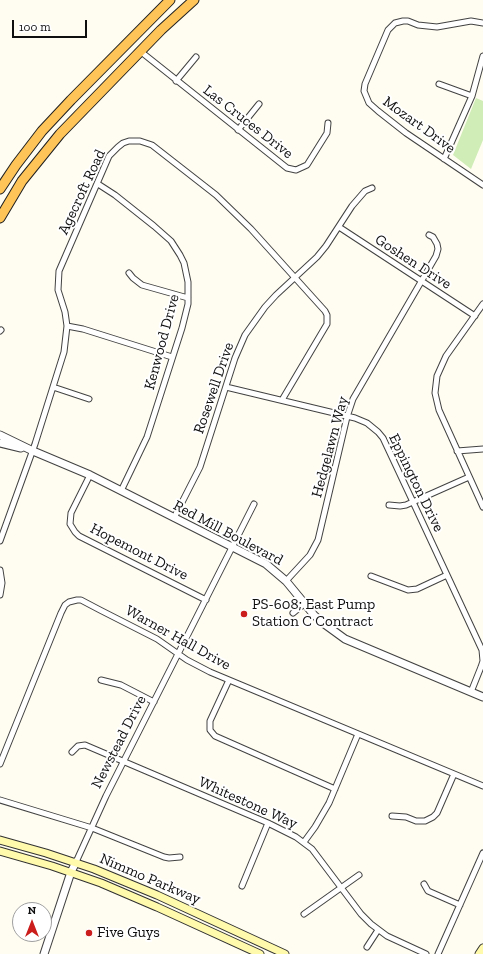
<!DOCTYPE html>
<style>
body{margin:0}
#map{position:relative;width:483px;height:954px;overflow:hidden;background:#fffdf1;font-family:"Zilla Slab",serif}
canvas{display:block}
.north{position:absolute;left:12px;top:902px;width:40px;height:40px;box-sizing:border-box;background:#fff;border:1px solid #9f9f9f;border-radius:50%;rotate:0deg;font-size:11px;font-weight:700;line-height:16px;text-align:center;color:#0f0f0f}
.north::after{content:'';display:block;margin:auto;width:14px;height:18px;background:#ca1d1c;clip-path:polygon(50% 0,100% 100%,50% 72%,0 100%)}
.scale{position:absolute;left:12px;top:20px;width:75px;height:18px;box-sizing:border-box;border:2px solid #0f0f0f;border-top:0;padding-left:5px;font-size:12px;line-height:14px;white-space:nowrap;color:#0f0f0f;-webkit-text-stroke:3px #fff;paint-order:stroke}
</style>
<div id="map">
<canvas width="483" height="954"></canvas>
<div class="north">N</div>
<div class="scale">100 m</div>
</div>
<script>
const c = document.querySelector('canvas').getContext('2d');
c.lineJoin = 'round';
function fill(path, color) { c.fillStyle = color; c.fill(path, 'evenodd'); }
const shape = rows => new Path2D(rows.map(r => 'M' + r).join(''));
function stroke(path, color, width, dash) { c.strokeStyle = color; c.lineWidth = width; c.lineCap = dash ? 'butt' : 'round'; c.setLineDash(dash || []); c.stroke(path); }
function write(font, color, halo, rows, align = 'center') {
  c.font = font + ' "Zilla Slab",serif'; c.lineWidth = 4; c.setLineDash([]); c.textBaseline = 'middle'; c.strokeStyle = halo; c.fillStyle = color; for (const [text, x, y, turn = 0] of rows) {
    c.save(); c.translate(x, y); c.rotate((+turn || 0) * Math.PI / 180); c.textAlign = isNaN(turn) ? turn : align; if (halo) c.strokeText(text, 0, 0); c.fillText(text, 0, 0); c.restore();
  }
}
const green = shape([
 [476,98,483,101,483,140,471,169,453,155]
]);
const minor = shape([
 [483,23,471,21,437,27,418,25,408,21,403,21,395,23,388,30,365,84,364,91,369,103,378,111,406,133,483,185],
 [140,51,287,168,296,170,307,165,327,133,328,123],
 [176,81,196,57],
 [439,84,472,96],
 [238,130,259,104],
 [444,159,472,96,483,56],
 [98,184,115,195,154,226,171,241,180,255,184,263,188,282,188,304,182,328,147,437,121,491],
 [339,227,475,316],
 [129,273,133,278,142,285,188,298],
 [483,304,446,356,437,376,435,393,439,410,483,507],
 [67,326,83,329,172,357],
 [0,331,1,330],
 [53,387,89,399],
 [226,387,355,418,367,423,378,432,383,438,413,502,482,650,483,661,481,667,471,692],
 [457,451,483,449],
 [90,475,71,513,70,524,75,532,79,536,206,600],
 [389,505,400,506,406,505,469,477],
 [174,518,200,467,235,358,245,335,265,307,276,295,317,257,326,246,352,206,365,191,372,188],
 [0,541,35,444,64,352,67,326,65,312,58,290,59,271,109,156,118,147,123,143,129,141,140,141,152,145,216,195,251,229,325,311,327,315,327,324,282,400],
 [0,570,2,583,0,595],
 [371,576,408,590,417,589,447,575],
 [286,581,310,555,318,540,347,417,353,399,436,256,438,249,437,244,433,237,429,235],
 [293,613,305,603],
 [101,680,121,685,154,702],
 [229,680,210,721,210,730,215,736,335,789],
 [72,752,78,746,85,745,268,823,296,837,312,849,361,914,371,924,387,936,426,954],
 [0,764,61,613,65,605,69,602,77,600,81,600,100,610,157,639,187,660,210,672,483,786],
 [0,800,92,828,164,857,169,858,180,857],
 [392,816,406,817,416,821,425,821,433,817,437,813,454,774],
 [304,842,315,827,329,803,358,734],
 [76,862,106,796,254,504],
 [424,884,428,891,460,905],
 [242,886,268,823],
 [304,914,359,875],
 [367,947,378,930],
 [438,954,483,853]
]);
const tertiary = shape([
 [0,435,33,451,90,475,266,564,286,581,314,615,323,623,345,639,483,697],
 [0,443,21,448],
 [44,954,71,872,76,862]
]);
const secondary = shape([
 [0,840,46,853,94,869,157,895,285,954],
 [0,851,52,866,101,883,157,907,260,954],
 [479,954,483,948]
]);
const trunk = shape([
 [0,189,16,165,42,131,71,100,170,0],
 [0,218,22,181,60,134,161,30,194,0]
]);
const markers = [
 [244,614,4,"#ca1d1c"],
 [89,933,4,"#ca1d1c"]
];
const streetNames = [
 ["Las Cruces Drive",248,122,38],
 ["Mozart Drive",419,125,36],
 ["Agecroft Road",82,192,-65],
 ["Goshen Drive",413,262,33],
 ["Kenwood Drive",162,342,-75],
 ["Rosewell Drive",214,388,-71],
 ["Hedgelawn Way",330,447,-75],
 ["Eppington Drive",416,483,64],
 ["Red Mill Boulevard",228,533,28],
 ["Hopemont Drive",139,552,27],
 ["Warner Hall Drive",178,638,29],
 ["Newstead Drive",119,742,-63],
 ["Whitestone Way",248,803,24],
 ["Nimmo Parkway",150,879,23]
];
const poiNames = [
 ["PS-608; East Pump",252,605],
 ["Station C Contract",252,622],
 ["Five Guys",97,933]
];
fill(green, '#d0edb7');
stroke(minor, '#424242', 7);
stroke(tertiary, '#424242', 9);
stroke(secondary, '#313131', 9);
stroke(trunk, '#202020', 11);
stroke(minor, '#fff', 5);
stroke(tertiary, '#fff', 7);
stroke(secondary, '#fffaac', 7);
stroke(trunk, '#fec458', 9);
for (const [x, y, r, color] of markers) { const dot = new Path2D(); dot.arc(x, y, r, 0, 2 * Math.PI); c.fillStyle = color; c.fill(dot); stroke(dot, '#fff', 1.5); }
write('15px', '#0f0f0f', '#fff', streetNames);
write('15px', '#0f0f0f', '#fff', poiNames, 'left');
</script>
